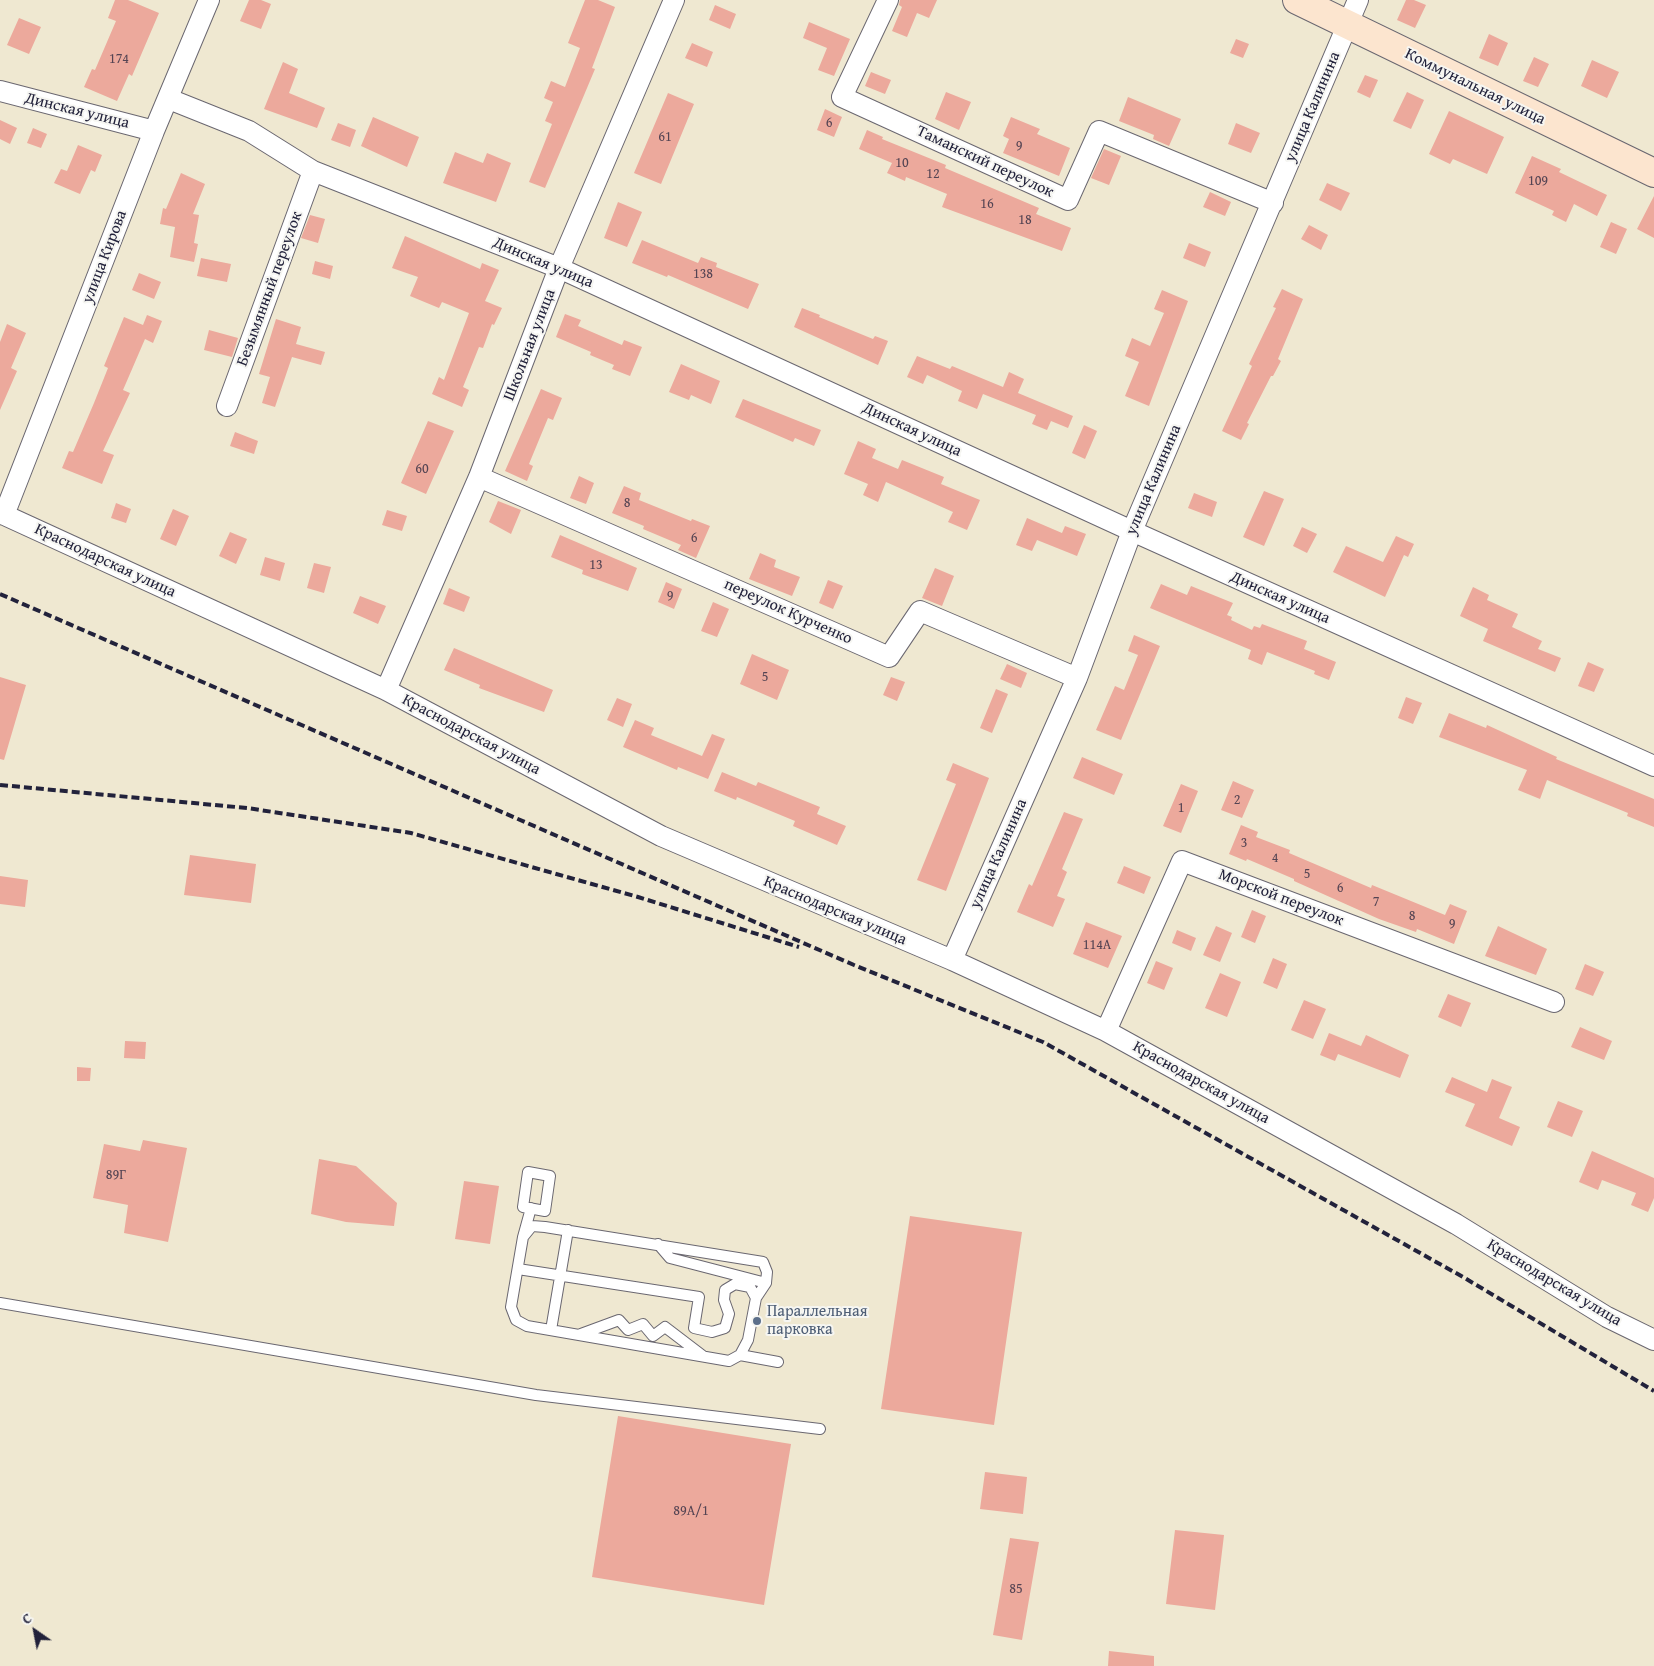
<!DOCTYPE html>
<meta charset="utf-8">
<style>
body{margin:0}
#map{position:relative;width:1654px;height:1666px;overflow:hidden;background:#efe8d1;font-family:"Gentium Book Plus",serif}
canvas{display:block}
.north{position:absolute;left:10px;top:1606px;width:50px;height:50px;-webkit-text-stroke:4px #f6f6f2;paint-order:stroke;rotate:327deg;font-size:14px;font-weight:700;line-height:20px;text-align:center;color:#22223b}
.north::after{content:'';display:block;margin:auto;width:18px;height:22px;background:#22223b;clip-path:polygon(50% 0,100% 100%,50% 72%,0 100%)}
</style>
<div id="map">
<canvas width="1654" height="1666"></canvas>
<div class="north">С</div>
</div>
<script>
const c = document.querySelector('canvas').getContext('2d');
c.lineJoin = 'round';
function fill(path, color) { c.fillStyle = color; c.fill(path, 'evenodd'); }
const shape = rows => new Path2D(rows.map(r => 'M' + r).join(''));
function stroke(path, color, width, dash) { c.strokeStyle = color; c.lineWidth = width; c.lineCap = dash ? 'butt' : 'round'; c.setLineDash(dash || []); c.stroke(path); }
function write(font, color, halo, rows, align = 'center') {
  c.font = font + ' "Gentium Book Plus",serif'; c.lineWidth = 4; c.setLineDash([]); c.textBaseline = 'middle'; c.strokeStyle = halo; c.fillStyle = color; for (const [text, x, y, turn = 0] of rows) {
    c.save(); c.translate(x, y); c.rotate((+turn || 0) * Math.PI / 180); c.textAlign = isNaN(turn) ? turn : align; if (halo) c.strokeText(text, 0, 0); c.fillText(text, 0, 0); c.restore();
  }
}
const building = shape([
 [115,0,128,0,159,13,132,76,129,74,117,101,84,87,92,69,95,70,116,21,108,18],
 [249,0,261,0,271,4,261,29,240,21],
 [585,0,598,0,615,7,592,68,595,69,545,188,529,182,552,124,545,121,553,102,544,98,551,81,565,87,580,48,568,43],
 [900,0,937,0,929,18,917,13,907,37,892,31,902,7,899,5],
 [1406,0,1414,0,1426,5,1415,28,1397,20],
 [715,5,736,14,730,29,709,20],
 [19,18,41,27,29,54,7,45],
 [809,22,850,39,834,76,818,70,827,48,803,38],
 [1489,34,1508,43,1498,66,1479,58],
 [1236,39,1249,44,1243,58,1230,53],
 [692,43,713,52,707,67,685,58],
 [1534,57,1549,64,1538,87,1523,81],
 [1592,60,1619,72,1607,98,1581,86],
 [283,62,298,69,289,93,325,108,317,128,264,109],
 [871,72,891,80,885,94,865,86],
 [1365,75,1378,80,1370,98,1357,92],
 [946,92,971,102,959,130,935,119],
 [1407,92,1424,100,1411,129,1393,121],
 [668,93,694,104,661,184,634,173],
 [1128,97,1181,119,1169,146,1153,139,1154,135,1119,121],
 [825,109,842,117,834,137,817,130],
 [1449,111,1504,137,1487,174,1453,159,1450,164,1429,154],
 [373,117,419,137,407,167,361,146],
 [1011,117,1040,129,1037,134,1070,148,1059,176,1003,153,1009,139,1003,136],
 [0,120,17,128,10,144,0,139],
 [338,123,356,130,350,147,331,140],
 [1236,123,1260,133,1251,153,1228,144],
 [33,128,47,134,41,148,27,143],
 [867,130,883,137,882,139,946,165,945,168,1039,208,1036,214,1071,228,1062,251,942,207,947,194,906,177,905,181,887,173,892,163,859,149],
 [78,145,102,155,95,172,91,170,80,194,54,183,61,169,67,171],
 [1104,149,1121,156,1109,185,1091,178],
 [455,152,483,163,487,153,511,163,496,202,443,183],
 [1532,156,1561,169,1559,172,1607,195,1597,216,1574,204,1566,222,1552,215,1554,211,1515,193],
 [181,173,205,184,193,214,199,215,194,243,198,244,194,262,170,257,175,227,160,224,163,208,166,209],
 [1327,183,1350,193,1341,211,1319,200],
 [1210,192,1231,202,1225,216,1203,207],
 [1654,196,1654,238,1637,229],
 [618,202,642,212,627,247,604,238],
 [310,215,325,219,318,243,301,238],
 [1611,222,1627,229,1616,254,1600,247],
 [1309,225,1328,235,1321,250,1301,239],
 [405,236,480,269,482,263,499,270,485,301,502,308,494,325,492,324,483,348,479,347,463,387,469,390,462,407,432,394,439,377,444,380,469,313,442,302,439,308,410,296,418,277,392,268],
 [642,240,698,263,701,257,717,263,716,267,759,284,748,309,668,275,667,277,632,263],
 [1189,243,1211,252,1205,267,1183,258],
 [201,258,231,264,227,282,197,276],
 [315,261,333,266,330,279,312,274],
 [139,273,161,282,154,299,132,290],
 [1282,289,1303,299,1278,359,1281,361,1273,376,1271,376,1247,423,1249,424,1241,440,1222,431,1252,366,1249,364,1276,308,1273,307],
 [1162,290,1188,301,1149,406,1125,396,1139,362,1125,356,1132,338,1150,346,1164,313,1154,309],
 [802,308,820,315,819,317,873,339,875,336,888,341,878,365,794,327],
 [565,314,581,320,578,326,622,345,624,340,642,347,630,376,612,369,614,365,590,355,591,352,556,337],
 [147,315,162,321,153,343,145,339,123,390,130,393,103,451,114,455,102,484,62,468,69,451,73,452,94,403,108,368,104,366,124,317,143,325],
 [276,319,301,327,296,344,325,352,321,365,292,357,275,407,262,403,270,377,259,374],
 [7,324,26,333,11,368,17,371,0,410,0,342],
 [209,330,238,338,232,357,204,350],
 [917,356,950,369,952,366,1003,387,1009,372,1024,379,1018,393,1073,416,1068,428,1051,421,1047,430,1032,424,1036,415,983,394,977,409,958,401,962,391,927,375,923,384,907,377],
 [681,364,720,381,711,404,691,395,689,400,669,392],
 [541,389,562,398,553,420,548,418,529,464,533,466,527,481,505,471],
 [743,399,821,430,814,446,795,438,793,442,735,417],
 [428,421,454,431,426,494,401,483],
 [1084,425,1097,431,1085,459,1072,453],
 [235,432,258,441,254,454,230,446],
 [858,441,876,449,872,458,898,469,902,460,944,477,941,484,980,500,967,530,948,522,953,512,886,482,878,502,863,495,868,484,844,474],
 [579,476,594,483,586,504,570,498],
 [624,486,641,493,639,500,691,521,692,519,710,526,696,558,678,550,681,545,643,529,644,526,612,513],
 [1264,491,1284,499,1264,546,1243,537],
 [1194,493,1217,502,1212,517,1188,508],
 [498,501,521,510,511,534,489,522],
 [116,503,131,509,126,523,111,518],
 [173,509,189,516,176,546,160,539],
 [387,510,407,516,402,531,382,525],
 [1027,518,1062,533,1065,526,1086,534,1077,556,1037,540,1032,551,1016,545],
 [1302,527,1317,534,1307,553,1293,546],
 [230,532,247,539,236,564,219,556],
 [560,535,637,568,628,591,582,574,583,570,551,557],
 [1396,536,1414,544,1408,557,1404,555,1385,597,1333,572,1346,546,1383,562],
 [760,553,776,560,774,567,800,577,792,596,749,579],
 [265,557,285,563,280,581,260,575],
 [314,563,331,567,324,593,307,588],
 [935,568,954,576,942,606,922,598],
 [828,580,843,586,833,609,819,603],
 [666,582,682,589,674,609,658,602],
 [1161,584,1187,595,1191,586,1233,603,1227,615,1232,617,1231,620,1252,630,1254,626,1260,628,1262,624,1307,641,1304,649,1336,662,1329,680,1314,674,1315,671,1267,652,1262,665,1248,659,1251,650,1150,608],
 [1473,587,1489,595,1487,600,1518,614,1512,627,1542,641,1538,649,1561,658,1555,672,1483,641,1488,629,1460,616],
 [449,588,470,597,464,612,443,604],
 [360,596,386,606,378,624,353,613],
 [713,602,729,609,717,637,701,631],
 [1134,635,1160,646,1121,740,1096,730,1115,686,1124,690,1138,655,1128,651],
 [454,648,553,690,544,712,479,688,480,685,444,670],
 [752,654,789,670,777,700,740,684],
 [1588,662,1604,669,1594,692,1578,686],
 [1007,664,1027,673,1021,688,1000,679],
 [0,677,26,685,4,760,0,759],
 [891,677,905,682,897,701,883,695],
 [996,689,1008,694,992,733,980,728],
 [1406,697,1422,703,1413,724,1398,718],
 [617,698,632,704,623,727,607,720],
 [1449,713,1486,728,1487,725,1557,757,1556,759,1654,799,1654,827,1627,816,1628,813,1547,780,1540,799,1518,790,1527,770,1439,737],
 [635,720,654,728,651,735,702,756,712,734,725,739,708,779,678,767,677,770,623,747],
 [1082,757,1123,774,1114,795,1073,778],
 [953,763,989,778,946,891,917,880,956,784,946,780],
 [722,772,756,786,758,782,820,807,817,814,846,826,837,845,793,826,795,821,737,797,736,800,714,791],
 [1233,781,1254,790,1242,818,1221,810],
 [1181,784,1198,791,1181,833,1163,826],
 [1064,812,1083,819,1062,869,1067,872,1057,896,1065,899,1053,927,1017,912,1029,884,1032,886],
 [1241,825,1258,832,1256,837,1290,850,1289,853,1371,888,1372,885,1445,915,1450,904,1467,911,1454,944,1417,929,1416,932,1379,919,1294,881,1294,879,1247,859,1246,861,1229,854],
 [190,855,256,864,251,903,184,895],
 [1124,866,1151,877,1144,894,1117,883],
 [0,876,28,880,25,907,0,904],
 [1252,910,1266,916,1255,943,1241,937],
 [1086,922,1122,936,1108,968,1073,954],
 [1216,926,1232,933,1220,962,1203,955],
 [1498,926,1547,949,1536,975,1485,956],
 [1177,930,1196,938,1191,951,1172,943],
 [1273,958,1287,964,1277,989,1263,983],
 [1156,961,1173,968,1164,990,1147,983],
 [1585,964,1604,972,1593,996,1575,989],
 [1220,973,1241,982,1227,1017,1205,1008],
 [1448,994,1471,1003,1461,1027,1438,1017],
 [1304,1000,1326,1009,1313,1039,1291,1030],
 [1580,1027,1612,1041,1604,1060,1571,1047],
 [1329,1033,1361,1046,1366,1035,1409,1055,1400,1078,1338,1054,1335,1061,1320,1055],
 [125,1041,146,1042,145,1059,124,1058],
 [77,1067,91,1068,90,1081,77,1081],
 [1452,1077,1487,1092,1492,1079,1512,1087,1499,1118,1520,1127,1512,1146,1465,1126,1475,1104,1445,1092],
 [1558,1101,1583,1111,1572,1137,1547,1127],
 [143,1140,187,1148,168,1242,124,1233,128,1205,93,1198,104,1144,140,1151],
 [1592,1151,1654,1178,1654,1198,1648,1212,1631,1205,1636,1193,1602,1180,1598,1190,1579,1182],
 [319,1159,356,1166,397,1203,394,1226,346,1222,311,1214],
 [464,1181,499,1186,490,1244,455,1239],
 [910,1216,1022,1232,994,1425,881,1409],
 [618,1416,791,1444,764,1605,592,1577],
 [985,1472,1027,1477,1023,1514,980,1509],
 [1175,1530,1224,1535,1215,1610,1166,1604],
 [1010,1538,1039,1542,1022,1640,993,1635],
 [1109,1651,1154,1656,1154,1666,1108,1666]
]);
const lane = shape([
 [528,1172,550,1176,545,1211,523,1207,528,1172],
 [523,1237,532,1226,545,1227,763,1262,767,1272,766,1283,756,1298,748,1340,740,1355,729,1361,527,1326,516,1320,511,1307,523,1237,531,1208],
 [658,1244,670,1258,766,1283],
 [518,1269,699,1297,694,1328,712,1332,725,1328,729,1314,724,1300,725,1290,735,1284,750,1287,756,1298],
 [0,1303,536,1395,820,1429],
 [551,1330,568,1230],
 [581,1334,619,1320,628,1330,643,1324,653,1336,665,1327,703,1356],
 [740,1355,778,1362]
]);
const street = shape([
 [888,0,842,97,1068,200,1099,131,1273,203],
 [0,91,154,131],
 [169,99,249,131,313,171,559,268,1132,531,1654,766],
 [227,406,313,171],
 [479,477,889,657,920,611,1077,678],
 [0,513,386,690,661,836,952,960,1106,1031,1456,1224,1607,1317,1654,1340],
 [4,515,154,131,209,0],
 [386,690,479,477,559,268,674,0],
 [952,960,1077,678,1132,531,1358,0],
 [1106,1031,1182,861,1554,1002]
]);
const secondary = shape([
 [1297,0,1654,173]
]);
const rail = shape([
 [0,594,854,965,1043,1042,1463,1277,1654,1391],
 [0,785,247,808,411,833,638,897,799,947]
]);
const markers = [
 [757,1321,5,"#5c6f8a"]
];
const numberNames = [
 ["174",119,59],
 ["6",829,123],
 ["61",665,137],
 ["9",1019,146],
 ["10",902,163],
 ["12",933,174],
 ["109",1538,181],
 ["16",987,204],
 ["18",1025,220],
 ["138",703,274],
 ["60",422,469],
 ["8",627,503],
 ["6",694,538],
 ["13",596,565],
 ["9",670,596],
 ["5",765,677],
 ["2",1237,800],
 ["1",1181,808],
 ["3",1244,843],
 ["4",1275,858],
 ["5",1307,874],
 ["6",1340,888],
 ["7",1376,902],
 ["8",1412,916],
 ["9",1452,924],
 ["114А",1097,945],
 ["89Г",116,1175],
 ["89А/1",691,1511],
 ["85",1016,1589]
];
const streetNames = [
 ["Коммунальная улица",1475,87,26],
 ["улица Калинина",1313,107,-67],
 ["Динская улица",77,111,14],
 ["Таманский переулок",985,162,25],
 ["улица Кирова",105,257,-69],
 ["Динская улица",543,263,23],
 ["Безымянный переулок",270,289,-70],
 ["Школьная улица",530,345,-69],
 ["Динская улица",912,430,25],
 ["улица Калинина",1154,480,-67],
 ["Краснодарская улица",105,561,25],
 ["Динская улица",1280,598,24],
 ["переулок Курченко",788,612,24],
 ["Краснодарская улица",471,735,28],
 ["улица Калинина",999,854,-66],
 ["Морской переулок",1281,898,21],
 ["Краснодарская улица",835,911,23],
 ["Краснодарская улица",1201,1083,29],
 ["Краснодарская улица",1554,1283,31]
];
const serviceNames = [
 ["Параллельная",767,1312],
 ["парковка",767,1330]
];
fill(building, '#eca99c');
stroke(lane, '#6a6770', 12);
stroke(street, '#6a6770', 22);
stroke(secondary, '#6a6770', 30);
stroke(lane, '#fff', 10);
stroke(street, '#fff', 20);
stroke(secondary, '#fce5cf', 28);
stroke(rail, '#22223b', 4, [8, 4]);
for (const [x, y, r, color] of markers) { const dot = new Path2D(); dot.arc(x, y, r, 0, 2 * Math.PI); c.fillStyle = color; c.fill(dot); stroke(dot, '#f6f6f2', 2); }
write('14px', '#544453', null, numberNames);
write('16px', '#22223b', '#f6f6f2', streetNames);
write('16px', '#4e5e75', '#f6f6f2', serviceNames, 'left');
</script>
